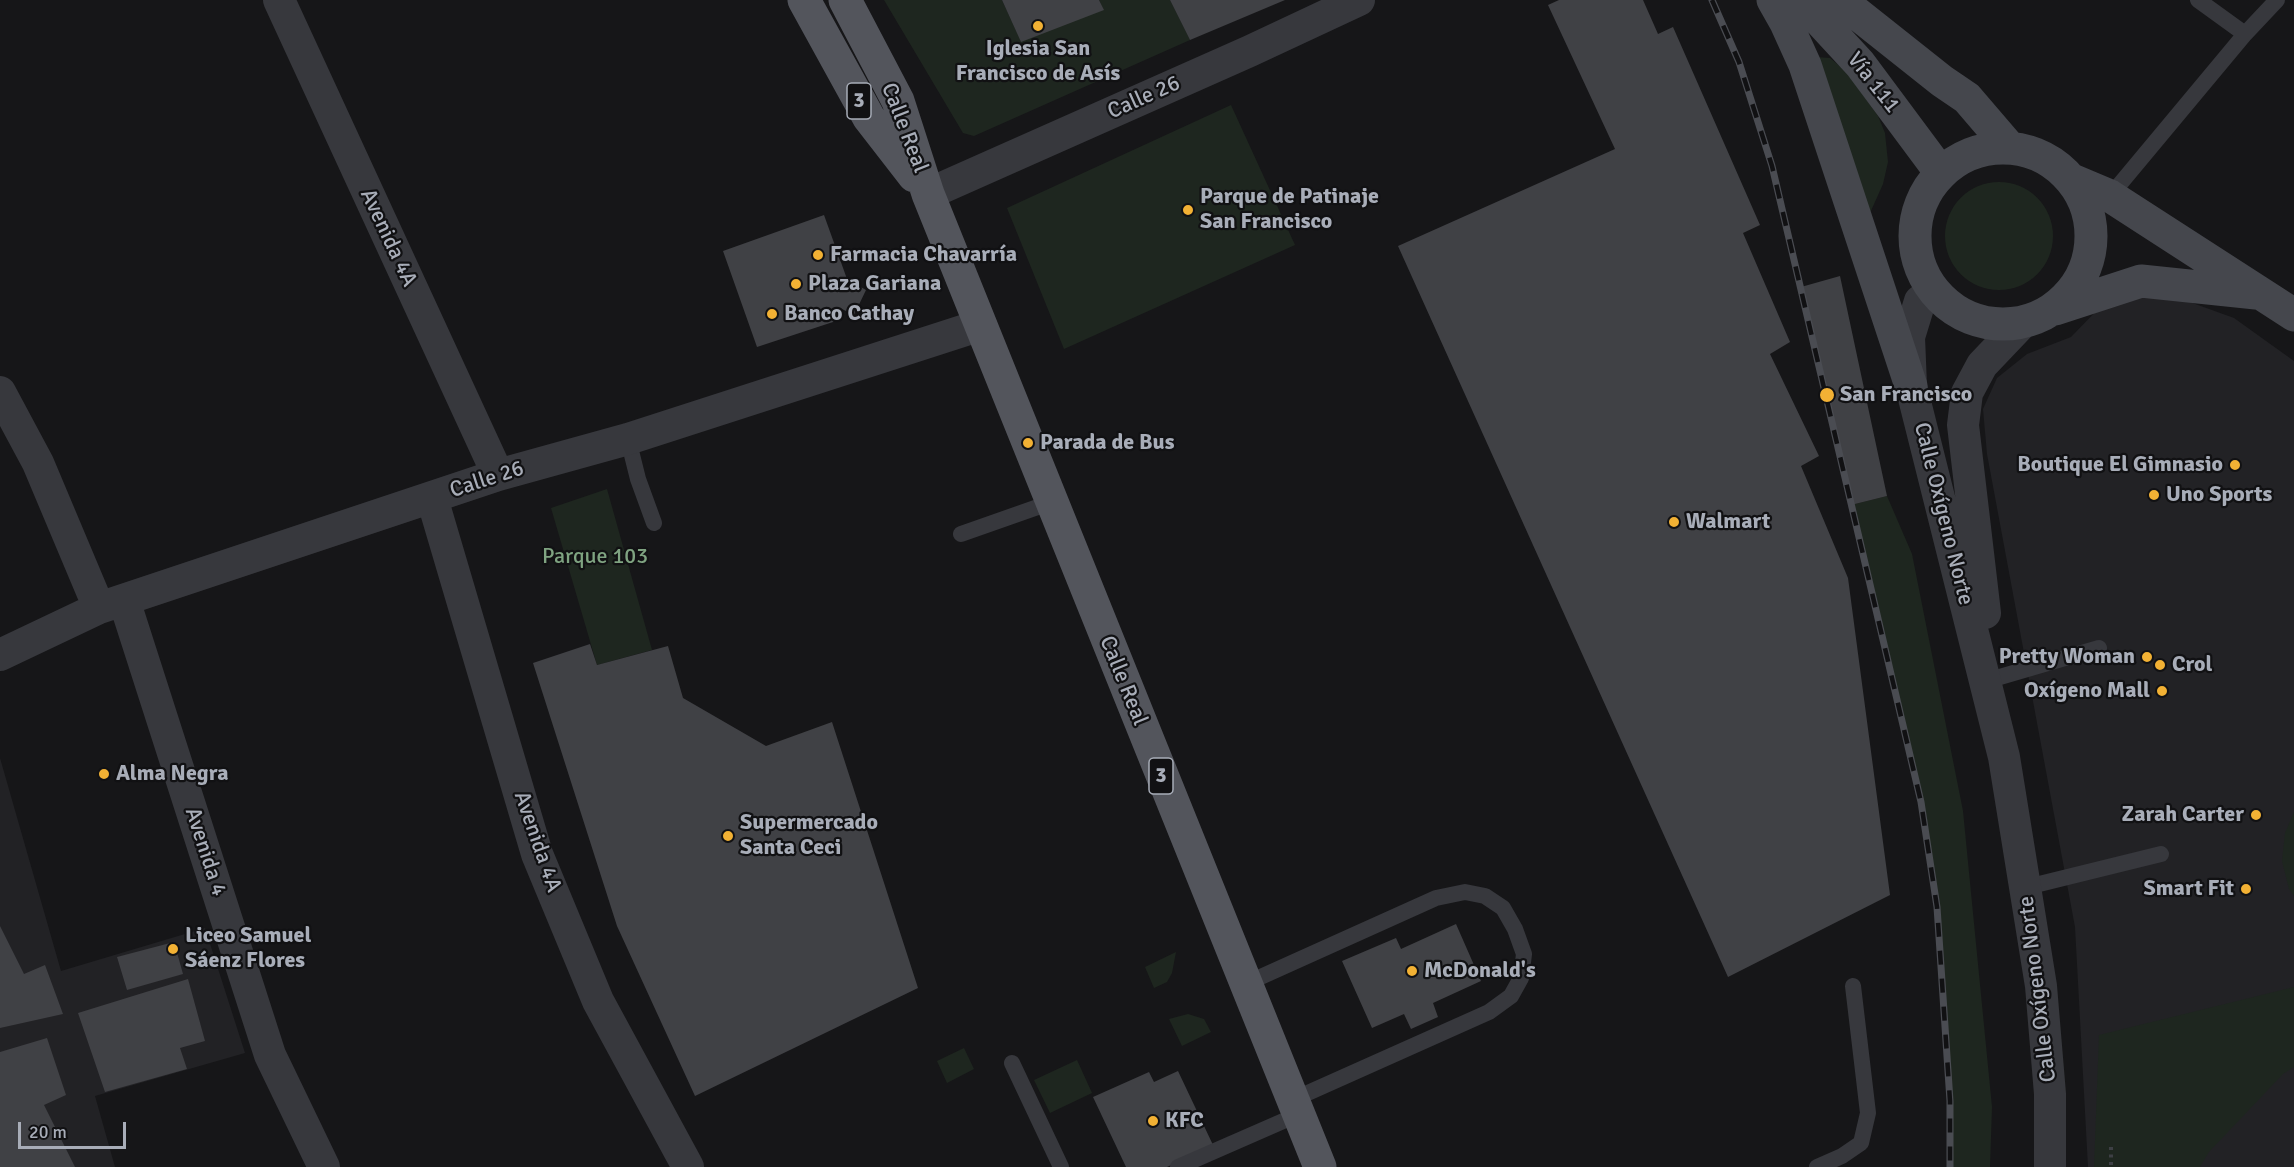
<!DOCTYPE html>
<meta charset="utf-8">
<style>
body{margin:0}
#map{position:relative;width:2294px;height:1167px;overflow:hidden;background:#161618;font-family:Signika,sans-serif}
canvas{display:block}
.scale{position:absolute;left:18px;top:1122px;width:108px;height:27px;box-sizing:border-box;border:3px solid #a8adb8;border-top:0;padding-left:8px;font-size:18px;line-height:21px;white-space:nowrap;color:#a8adb8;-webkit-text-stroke:4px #111113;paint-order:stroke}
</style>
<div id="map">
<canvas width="2294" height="1167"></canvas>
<div class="scale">20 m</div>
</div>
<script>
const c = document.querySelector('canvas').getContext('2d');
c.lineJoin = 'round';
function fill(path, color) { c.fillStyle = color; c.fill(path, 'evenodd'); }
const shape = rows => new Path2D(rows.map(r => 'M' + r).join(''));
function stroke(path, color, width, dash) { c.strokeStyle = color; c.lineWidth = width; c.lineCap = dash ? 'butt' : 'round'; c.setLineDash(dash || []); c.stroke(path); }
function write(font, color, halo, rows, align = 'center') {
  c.font = font + ' Signika,sans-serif'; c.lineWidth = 4.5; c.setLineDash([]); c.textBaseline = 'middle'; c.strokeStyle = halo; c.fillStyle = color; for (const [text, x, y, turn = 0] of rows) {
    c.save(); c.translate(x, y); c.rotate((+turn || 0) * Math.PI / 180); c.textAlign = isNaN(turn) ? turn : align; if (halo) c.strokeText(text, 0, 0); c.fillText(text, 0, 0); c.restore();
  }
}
const built = shape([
 [2151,288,2234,318,2294,361,2294,1167,2088,1167,2075,927,1987,454,1983,409,1997,378,2027,354,2071,337,2106,301],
 [0,758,61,971,205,928,245,1053,95,1096,115,1167,0,1167]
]);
const green = shape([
 [884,0,1002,0,1021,41,1103,9,1099,0,1170,0,1190,40,974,136,963,133],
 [1816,57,1830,58,1847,72,1878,116,1885,133,1888,162,1883,184,1870,213],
 [1231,105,1295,245,1064,349,1007,208],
 '1945 236a54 54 0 1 1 108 0a54 54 0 1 1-108 0Z',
 [607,489,652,650,597,665,551,508],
 [1887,496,1912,554,1963,811,1992,1107,1990,1167,1950,1167,1950,1101,1937,907,1921,802,1851,505],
 [2294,812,2294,896,2289,889,2282,861,2285,833],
 [1176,952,1172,973,1167,982,1154,988,1145,967],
 [2294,987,2294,1067,2283,1074,2209,1152,2200,1167,2094,1167,2099,1035],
 [1188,1014,1204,1019,1211,1032,1182,1046,1169,1019],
 [964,1048,974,1069,947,1083,937,1061],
 [1077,1060,1092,1093,1050,1113,1034,1080]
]);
const building = shape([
 [1002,0,1099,0,1104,10,1021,42],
 [1170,0,1285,0,1190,40],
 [1559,0,1643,0,1658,34,1673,27,1760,225,1743,233,1790,342,1770,354,1819,456,1801,466,1848,578,1890,895,1728,977,1398,246,1615,149,1548,5],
 [824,215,847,279,866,290,854,315,840,308,833,322,757,347,723,251],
 [1840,276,1887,496,1851,505,1801,287],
 [590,644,597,665,668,646,683,698,766,746,832,722,918,988,695,1096,617,926,533,663],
 [1456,924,1481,981,1433,1003,1438,1017,1411,1029,1404,1014,1372,1028,1342,961,1396,938,1401,949],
 [0,926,24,974,45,965,63,1014,0,1028],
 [174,942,183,974,127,990,117,957],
 [188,979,205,1041,180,1048,187,1069,105,1092,78,1013],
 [47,1038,66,1095,44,1105,75,1167,0,1167,0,1052],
 [1178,1071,1213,1145,1167,1167,1126,1167,1093,1097,1149,1072,1154,1082]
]);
const path = shape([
 [2111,1147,2111,1167]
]);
const lane = shape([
 [2198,0,2245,34],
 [2110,196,2245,34,2277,0],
 [628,439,638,479,654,523],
 [961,534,1052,502],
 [1993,679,2099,648],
 [2027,887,2161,854],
 [1245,984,1436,898,1465,892,1485,896,1503,908,1515,929,1524,954,1521,978,1511,996,1489,1012,1292,1100],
 [1012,1063,1061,1167],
 [1178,1167,1297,1115],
 [1817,1167,1842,1156,1861,1143,1868,1113,1853,986]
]);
const street = shape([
 [279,0,498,475],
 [928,194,1250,51,1359,0],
 [1934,291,1920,301,1909,337,1911,386,2004,757,2041,986,2050,1094,2050,1167],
 [0,392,38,463,99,608],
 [432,498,537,854,598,1001,688,1167],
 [124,600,270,1055,324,1167],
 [1985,613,1963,425,1967,393,1982,365,2022,323],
 [0,655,99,608,498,475,628,439,981,325]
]);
const secondary = shape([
 [1773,0,1786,23,1805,65,1911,386],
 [1797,0,1812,12,1860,64,1941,173],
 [1840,0,1942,81,1967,98,2009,147],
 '1915 236a88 88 0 1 1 176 0a88 88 0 1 1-176 0Z',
 [2072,180,2110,196,2294,315],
 [2055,309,2141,281,2256,293]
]);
const primary = shape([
 [804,0,869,118,914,176],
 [845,0,898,101,928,194,1320,1167]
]);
const rail = shape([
 [1712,0,1739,62,1772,166,1921,802,1937,907,1950,1101,1950,1167]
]);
const markers = [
 [1038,26,6,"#f2b134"],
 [1188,210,6,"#f2b134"],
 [818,255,6,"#f2b134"],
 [796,284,6,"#f2b134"],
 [772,314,6,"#f2b134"],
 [1827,395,8,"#f2b134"],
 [1028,443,6,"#f2b134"],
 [2235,465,6,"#f2b134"],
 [2154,495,6,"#f2b134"],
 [1674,522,6,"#f2b134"],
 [2147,657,6,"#f2b134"],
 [2160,665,6,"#f2b134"],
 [2162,691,6,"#f2b134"],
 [104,774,6,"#f2b134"],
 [2256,815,6,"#f2b134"],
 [728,836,6,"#f2b134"],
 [2246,889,6,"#f2b134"],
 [173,949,6,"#f2b134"],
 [1412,971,6,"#f2b134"],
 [1153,1121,6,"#f2b134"]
];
const shields = [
 [859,101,24],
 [1161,776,24]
];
const shieldNames = [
 ["3",859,101],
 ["3",1161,776]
];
const poiNames = [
 ["Iglesia San",1038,49,"center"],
 ["Francisco de Asís",1038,74,"center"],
 ["Parque de Patinaje",1200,197],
 ["San Francisco",1200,222],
 ["Farmacia Chavarría",830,255],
 ["Plaza Gariana",808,284],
 ["Banco Cathay",784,314],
 ["San Francisco",1840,395],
 ["Parada de Bus",1040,443],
 ["Boutique El Gimnasio",2223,465,"right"],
 ["Uno Sports",2166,495],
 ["Walmart",1686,522],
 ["Pretty Woman",2135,657,"right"],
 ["Crol",2172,665],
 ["Oxígeno Mall",2150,691,"right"],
 ["Alma Negra",116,774],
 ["Zarah Carter",2244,815,"right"],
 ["Supermercado",740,823],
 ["Santa Ceci",740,848],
 ["Smart Fit",2234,889,"right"],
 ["Liceo Samuel",185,936],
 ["Sáenz Flores",185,961],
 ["McDonald's",1424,971],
 ["KFC",1165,1121]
];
const streetNames = [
 ["Vía 111",1873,83,52],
 ["Calle 26",1144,98,-24],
 ["Calle Real",904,128,69],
 ["Avenida 4A",388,238,65],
 ["Calle 26",487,480,-18],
 ["Calle Oxígeno Norte",1943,514,76],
 ["Calle Real",1123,681,68],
 ["Avenida 4A",537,842,71],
 ["Avenida 4",205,852,72],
 ["Calle Oxígeno Norte",2038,989,-97]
];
const parkNames = [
 ["Parque 103",595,557]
];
fill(built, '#222225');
fill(green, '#1e261f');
fill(building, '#404145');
stroke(path, '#3d3f44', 4, [3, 4.5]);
stroke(lane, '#37383d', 16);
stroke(street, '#37383d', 32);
stroke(secondary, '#45474d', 33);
stroke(primary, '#53555c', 33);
stroke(rail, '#4a4c52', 7);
stroke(rail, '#111113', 4.5, [14]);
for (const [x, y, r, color] of markers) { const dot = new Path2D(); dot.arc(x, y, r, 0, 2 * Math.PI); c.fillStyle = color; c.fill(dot); stroke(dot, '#111113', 2); }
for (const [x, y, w] of shields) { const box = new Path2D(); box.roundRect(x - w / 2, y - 18, w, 36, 4.5); c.fillStyle = '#111113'; c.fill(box); stroke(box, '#a8adb8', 1.5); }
write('bold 21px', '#a8adb8', null, shieldNames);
write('bold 22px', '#a8adb8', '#111113', poiNames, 'left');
write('22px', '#a8adb8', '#111113', streetNames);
write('22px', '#7fa381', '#111113', parkNames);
</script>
